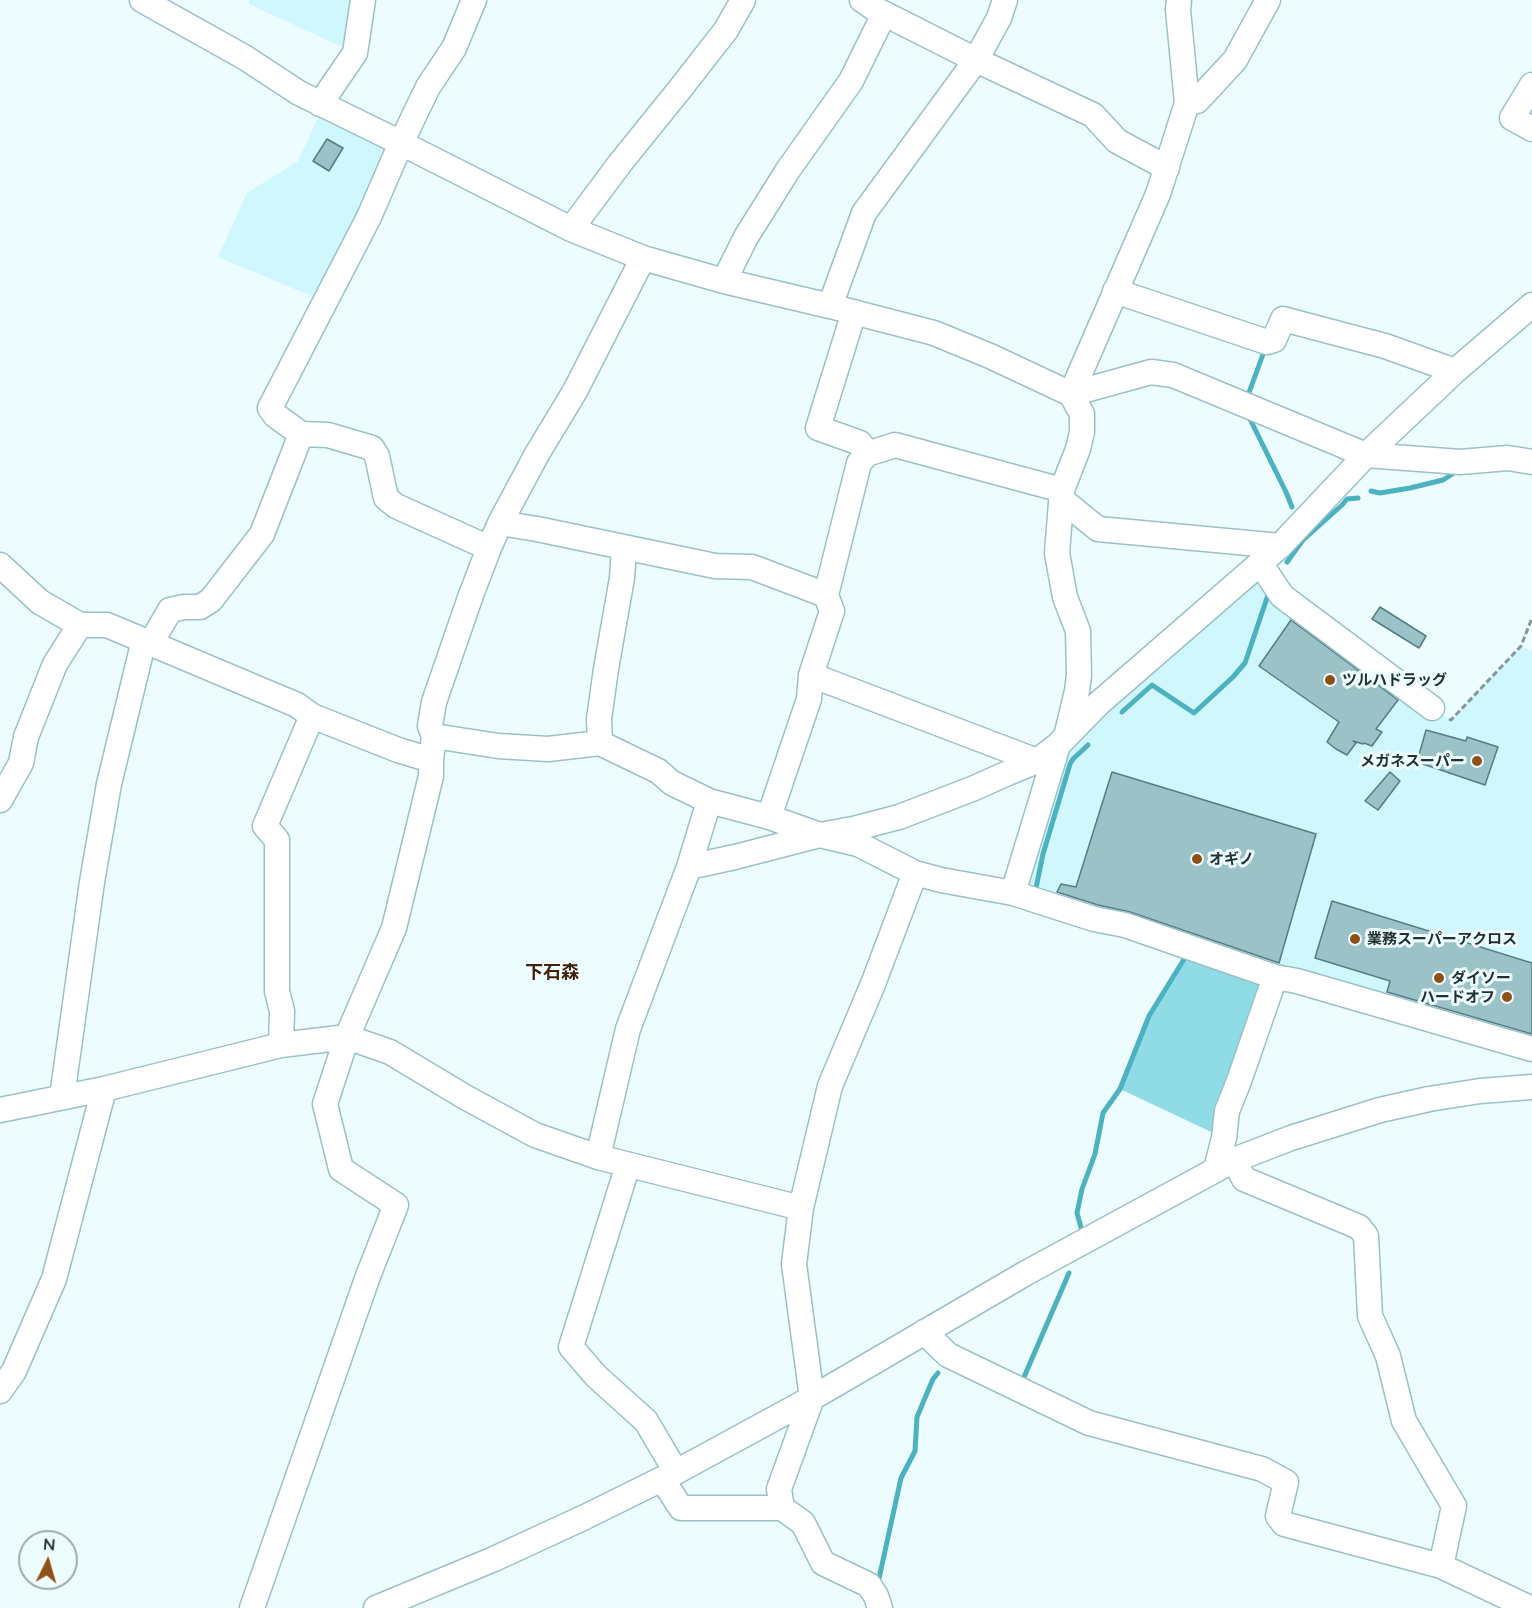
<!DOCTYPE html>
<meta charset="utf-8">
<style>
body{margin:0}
#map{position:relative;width:1532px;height:1608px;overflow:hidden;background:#edfdff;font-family:Lato,sans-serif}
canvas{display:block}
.north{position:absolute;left:18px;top:1530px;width:60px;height:60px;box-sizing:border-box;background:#edfdff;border:2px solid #9babad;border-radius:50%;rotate:5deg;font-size:16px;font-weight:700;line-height:24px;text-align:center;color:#213133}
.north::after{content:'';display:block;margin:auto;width:21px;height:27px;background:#8f5017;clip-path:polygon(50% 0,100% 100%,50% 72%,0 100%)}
</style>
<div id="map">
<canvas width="1532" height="1608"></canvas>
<div class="north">N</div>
</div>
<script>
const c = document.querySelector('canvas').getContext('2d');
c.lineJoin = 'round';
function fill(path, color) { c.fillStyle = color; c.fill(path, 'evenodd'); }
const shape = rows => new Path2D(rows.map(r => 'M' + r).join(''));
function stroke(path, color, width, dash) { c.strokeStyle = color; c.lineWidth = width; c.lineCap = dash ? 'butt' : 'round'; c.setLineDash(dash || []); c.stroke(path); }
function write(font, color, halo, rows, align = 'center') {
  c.font = font + ' Lato,"Noto Sans JP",sans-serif'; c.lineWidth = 6; c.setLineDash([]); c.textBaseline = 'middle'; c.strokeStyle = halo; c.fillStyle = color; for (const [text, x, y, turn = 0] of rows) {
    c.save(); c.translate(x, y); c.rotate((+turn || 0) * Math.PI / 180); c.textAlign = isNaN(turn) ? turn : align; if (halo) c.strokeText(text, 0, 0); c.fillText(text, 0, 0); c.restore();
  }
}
const built = shape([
 [249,0,363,0,355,53,249,4],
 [320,113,394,147,321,300,218,257,247,193,298,161],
 [1260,563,1432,708,1451,720,1521,646,1532,651,1532,1050,1013,893,1058,745]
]);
const green = shape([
 [1190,948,1275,977,1224,1138,1120,1089,1149,1016]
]);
const stream = shape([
 [1247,398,1265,349],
 [1248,415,1286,492,1292,507],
 [1371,491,1380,493,1410,488,1443,480,1457,471],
 [1287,562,1303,540,1342,505,1347,499,1358,498],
 [1122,712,1152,685,1194,713,1233,677,1245,663,1268,595],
 [1035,893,1043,854,1070,764,1073,759,1088,745],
 [1082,1231,1077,1213,1082,1189,1095,1154,1103,1113,1120,1089,1149,1016,1186,956,1183,955],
 [1021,1384,1069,1273],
 [878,1583,901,1478,915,1451,917,1417,933,1379,938,1373]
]);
const building = shape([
 [327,139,343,148,329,171,313,161,327,139],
 [1380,607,1426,636,1419,648,1372,619,1380,607],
 [1291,620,1398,700,1376,729,1382,732,1372,746,1364,743,1363,744,1353,741,1356,743,1347,755,1336,749,1327,742,1339,722,1259,666,1291,620],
 [1426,730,1466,741,1467,737,1498,747,1485,785,1417,762,1426,730],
 [1112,772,1316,834,1279,963,1130,912,1098,905,1057,892,1061,884,1076,887,1112,772],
 [1390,772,1400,781,1378,810,1365,801,1390,772],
 [1332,901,1532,963,1532,1034,1387,992,1390,981,1315,958,1332,901]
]);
const path = shape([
 [1449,719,1451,720,1521,646,1532,618]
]);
const minor = shape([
 [142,0,244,57,299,93,401,143,571,229,643,258,724,281,830,306,934,333,990,356,1071,394,1082,414,1082,432,1078,449,1062,490,1057,553,1065,597,1078,631,1079,675,1077,691,1066,737],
 [862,0,875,9,976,60,1093,115,1117,141,1167,168],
 [1532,85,1512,118,1532,129],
 [1187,103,1197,101,1235,60,1268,0],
 [320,104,355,53,363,0],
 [571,229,621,162,680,89,726,30,743,0],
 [724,281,746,237,788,170,851,81,884,14],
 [1115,291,1267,342,1274,340,1283,319,1385,346,1455,371],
 [830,306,864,213,976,60,999,18,1005,0],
 [854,312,818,428,860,443,867,454],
 [1071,394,1151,372,1173,375,1366,455,1460,462,1508,458,1532,462],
 [1071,394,1158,194,1187,103,1178,10,1179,0],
 [301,434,328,435,372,448,377,456,386,498,396,506,489,548],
 [1061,499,1098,529,1280,546],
 [500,523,537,529,715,566,752,567,826,595],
 [1260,563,1282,596,1432,708],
 [0,565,40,602,80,625,107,625,297,705,312,716,398,750,431,760],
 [151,643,170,610,184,607,200,607,211,600,262,534,301,434,275,415,270,408,369,217,401,143,428,87,454,48,474,0],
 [811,675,1037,761],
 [434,736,498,746,548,749,600,743,658,771,672,783,709,801,769,817,820,835,858,844,915,873,941,880,1013,893,1094,919,1125,925,1275,977,1239,1081,1227,1111,1224,1138,1216,1169],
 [600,743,599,719,606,669,622,578,624,548],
 [0,800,21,763,26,737,55,664,80,625],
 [769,817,809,699,811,675,832,611,826,595,859,463,867,454,895,445,1062,490],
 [689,867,709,801],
 [1013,893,1058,745],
 [1275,977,1297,981,1532,1049],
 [281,1045,282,1011,277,991,277,840,265,826,312,716],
 [62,1097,92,882,109,784,144,640],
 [0,1110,104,1089,281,1045,347,1037,390,1052,465,1097,535,1135,598,1157,801,1208],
 [598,1157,628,1029,689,867,735,857,820,835,853,829,899,817,972,789,1008,773,1037,761,1058,745,1098,704,1280,546,1366,455,1455,371,1532,305],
 [1234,1160,1244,1179,1359,1227,1366,1236,1370,1316,1388,1356,1404,1421,1454,1506,1441,1566],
 [628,1165,571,1347,596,1376,646,1421,676,1472],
 [924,1332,948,1355,1089,1423,1262,1469,1286,1482,1278,1516,1284,1524,1441,1566,1530,1608],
 [0,1391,14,1371,54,1279,104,1089],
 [662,1479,681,1508,782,1508,803,1523,823,1563,869,1585,876,1596,880,1608],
 [782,1508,779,1489,812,1398,794,1264,801,1208,830,1086,873,984,915,873],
 [252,1608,368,1276,396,1205,341,1169,325,1104,347,1037,394,928,431,776,431,760,434,736,430,726,434,702,471,595,489,548,500,523,537,454,575,391,643,258],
 [376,1608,494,1559,585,1517,676,1472,812,1398,1026,1273,1234,1160,1291,1138,1380,1110,1429,1099,1480,1091,1532,1087]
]);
const markers = [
 [1330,680,6,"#8f5017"],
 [1477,761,6,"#8f5017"],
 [1197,859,6,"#8f5017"],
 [1355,939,6,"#8f5017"],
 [1439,978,6,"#8f5017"],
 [1507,997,6,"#8f5017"]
];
const poiNames = [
 ["ツルハドラッグ",1342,680],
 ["メガネスーパー",1465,761,"right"],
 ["オギノ",1209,859],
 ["業務スーパーアクロス",1367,939],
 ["ダイソー",1451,978],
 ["ハードオフ",1495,997,"right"]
];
const quarterNames = [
 ["下石森",552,972]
];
fill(built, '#cff7fd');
fill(green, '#8fdbe6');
stroke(stream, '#4db2bf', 5);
fill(building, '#9ac2c7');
stroke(building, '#577d82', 1.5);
stroke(minor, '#9ac1c7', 27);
stroke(path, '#879799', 3, [6, 3]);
stroke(minor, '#fff', 24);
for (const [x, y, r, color] of markers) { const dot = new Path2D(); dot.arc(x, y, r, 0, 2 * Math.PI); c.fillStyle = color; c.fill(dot); stroke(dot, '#edfdff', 2); }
write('bold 15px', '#213133', '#edfdff', poiNames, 'left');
write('bold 18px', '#412208', '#edfdff', quarterNames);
</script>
